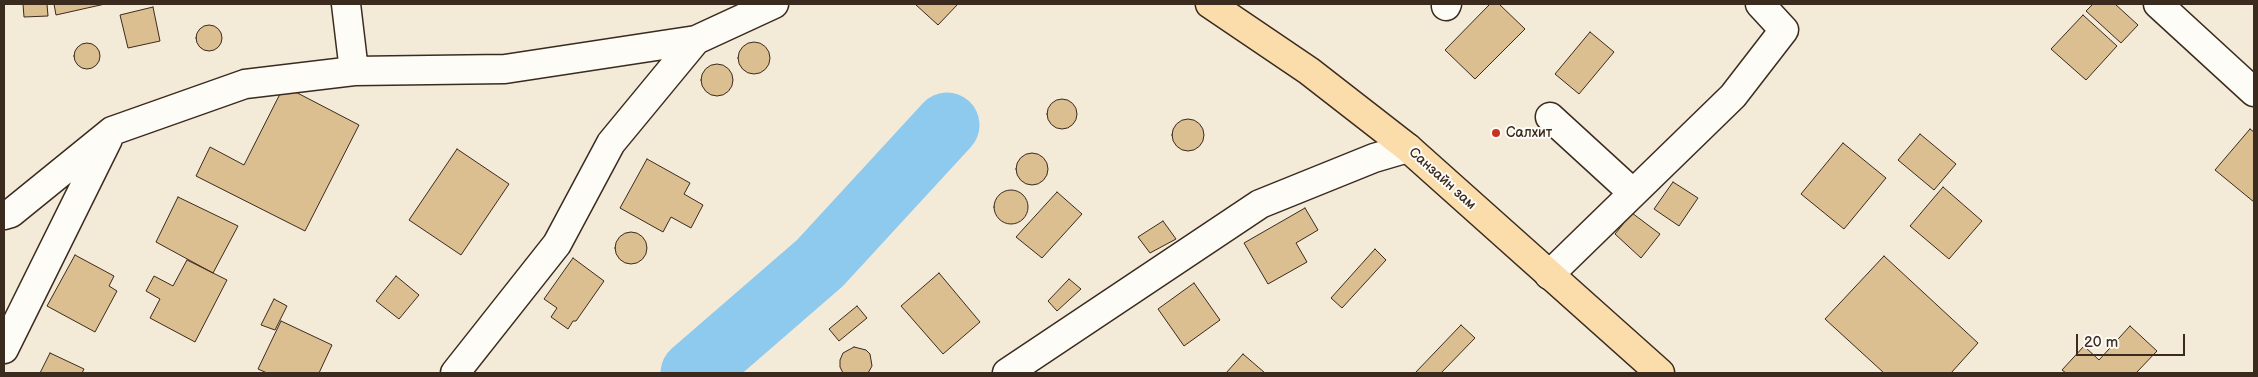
<!DOCTYPE html>
<meta charset="utf-8">
<style>
body{margin:0}
#map{position:relative;width:2258px;height:377px;overflow:hidden;background:#f3ead8;font-family:"Balsamiq Sans",sans-serif}
canvas{display:block}
.frame{position:absolute;inset:0;border:5px solid #3b2a1e;pointer-events:none}
.scale{position:absolute;left:2076px;top:334px;width:109px;height:22px;box-sizing:border-box;border:2px solid #3b2a1e;border-top:0;padding-left:6px;font-size:15px;line-height:18px;white-space:nowrap;color:#3b2a1e;-webkit-text-stroke:4px #fdfcf7;paint-order:stroke}
</style>
<div id="map">
<canvas width="2258" height="377"></canvas>
<div class="frame"></div>
<div class="scale">20 m</div>
</div>
<script>
const c = document.querySelector('canvas').getContext('2d');
c.lineJoin = 'round';
const shape = rows => new Path2D(rows.map(r => 'M' + r).join(''));
function stroke(path, color, width, dash) { c.strokeStyle = color; c.lineWidth = width; c.lineCap = dash ? 'butt' : 'round'; c.setLineDash(dash || []); c.stroke(path); }
function fill(path, color) { c.fillStyle = color; c.fill(path, 'evenodd'); }
function write(font, color, halo, rows, align = 'center') {
  c.font = font + ' "Balsamiq Sans",sans-serif'; c.lineWidth = 4; c.setLineDash([]); c.textBaseline = 'middle'; c.strokeStyle = halo; c.fillStyle = color; for (const [text, x, y, turn = 0] of rows) {
    c.save(); c.translate(x, y); c.rotate((+turn || 0) * Math.PI / 180); c.textAlign = isNaN(turn) ? turn : align; if (halo) c.strokeText(text, 0, 0); c.fillText(text, 0, 0); c.restore();
  }
}
const river = shape([
 [693,373,820,263,947,125]
]);
const building = shape([
 [23,4,47,4,48,16,24,17,23,4],
 [54,4,105,4,56,15,54,4],
 [915,4,958,4,938,25,915,4],
 [1490,4,1499,4,1525,29,1475,79,1445,50,1490,4],
 [2093,4,2115,4,2138,25,2121,43,2086,11,2093,4],
 [153,7,160,41,128,48,120,15,153,7],
 [2083,15,2117,46,2086,80,2051,49,2083,15],
 '196 38a13 13 0 1 1 26 0a13 13 0 1 1-26 0Z',
 [1590,32,1614,52,1579,94,1555,74,1590,32],
 '738 58a16 16 0 1 1 32 0a16 16 0 1 1-32 0Z',
 '74 56a13 13 0 1 1 26 0a13 13 0 1 1-26 0Z',
 '701 80a16 16 0 1 1 32 0a16 16 0 1 1-32 0Z',
 [284,86,359,125,305,231,196,176,210,147,244,165,284,86],
 '1047 114a15 15 0 1 1 30 0a15 15 0 1 1-30 0Z',
 '1172 135a16 16 0 1 1 32 0a16 16 0 1 1-32 0Z',
 [2250,129,2254,132,2254,202,2215,170,2250,129],
 [1920,134,1956,164,1934,190,1898,160,1920,134],
 [1843,143,1886,178,1844,229,1801,194,1843,143],
 [457,149,509,184,461,255,409,220,457,149],
 '1016 169a16 16 0 1 1 32 0a16 16 0 1 1-32 0Z',
 [647,159,690,183,684,194,703,205,691,228,671,217,663,232,620,208,647,159],
 [1673,182,1698,198,1679,226,1654,209,1673,182],
 [1943,187,1982,221,1949,259,1910,226,1943,187],
 '994 207a17 17 0 1 1 34 0a17 17 0 1 1-34 0Z',
 [1057,192,1082,214,1042,258,1016,237,1057,192],
 [178,197,238,226,213,273,156,242,178,197],
 [1305,208,1318,230,1296,243,1307,262,1268,284,1244,243,1305,208],
 [1632,213,1660,234,1641,258,1615,234,1632,213],
 [1163,221,1176,239,1150,253,1138,237,1163,221],
 '615 248a16 16 0 1 1 32 0a16 16 0 1 1-32 0Z',
 [1375,249,1386,260,1342,308,1331,298,1375,249],
 [75,255,114,276,109,286,117,291,95,332,47,306,75,255],
 [1884,256,1978,343,1951,373,1884,373,1825,319,1884,256],
 [573,258,604,281,576,321,573,321,568,329,551,317,557,308,544,299,573,258],
 [187,260,227,280,195,342,150,318,160,299,146,291,154,276,173,286,187,260],
 [939,273,980,322,943,354,901,306,939,273],
 [396,276,419,295,399,319,376,301,396,276],
 [1069,279,1081,289,1057,311,1048,301,1069,279],
 [1194,283,1220,320,1184,346,1158,309,1194,283],
 [274,299,287,306,275,330,261,325,274,299],
 [857,306,867,318,839,341,829,329,857,306],
 [281,321,332,345,319,373,267,373,258,369,281,321],
 [1461,325,1475,338,1441,373,1415,373,1461,325],
 [2130,326,2157,351,2136,373,2066,373,2062,370,2084,346,2099,360,2130,326],
 [854,347,866,350,870,354,872,366,868,373,843,373,840,367,840,360,843,353,854,347],
 [50,353,84,369,82,373,40,373,50,353],
 [1243,354,1265,373,1226,373,1243,354]
]);
const minor = shape([
 [346,4,354,71],
 [2158,4,2254,92],
 [1446,6,1447,4],
 [1550,117,1633,193],
 [4,215,11,213,112,131,245,84,354,71,505,69,696,40,774,4],
 [1549,275,1733,96,1784,30,1760,4],
 [4,349,108,139],
 [455,373,557,244,611,143,696,40],
 [1007,373,1260,204,1374,158,1408,148]
]);
const major = shape([
 [1210,4,1309,71,1408,148,1660,373]
]);
const markers = [
 [1496,133,5,"#c8321e"]
];
const poiNames = [
 ["Салхит",1506,133]
];
const streetNames = [
 ["Санзайн зам",1442,179,42]
];
stroke(river, '#8ecaee', 65);
fill(building, '#dcbf90');
stroke(building, '#3b2a1e', 1);
stroke(minor, '#3b2a1e', 31);
stroke(major, '#3b2a1e', 31);
stroke(minor, '#fdfcf7', 28);
stroke(major, '#fbddab', 28);
for (const [x, y, r, color] of markers) { const dot = new Path2D(); dot.arc(x, y, r, 0, 2 * Math.PI); c.fillStyle = color; c.fill(dot); stroke(dot, '#fdfcf7', 2); }
write('14px', '#3b2a1e', '#fdfcf7', poiNames, 'left');
write('14px', '#3b2a1e', '#fdfcf7', streetNames);
</script>
